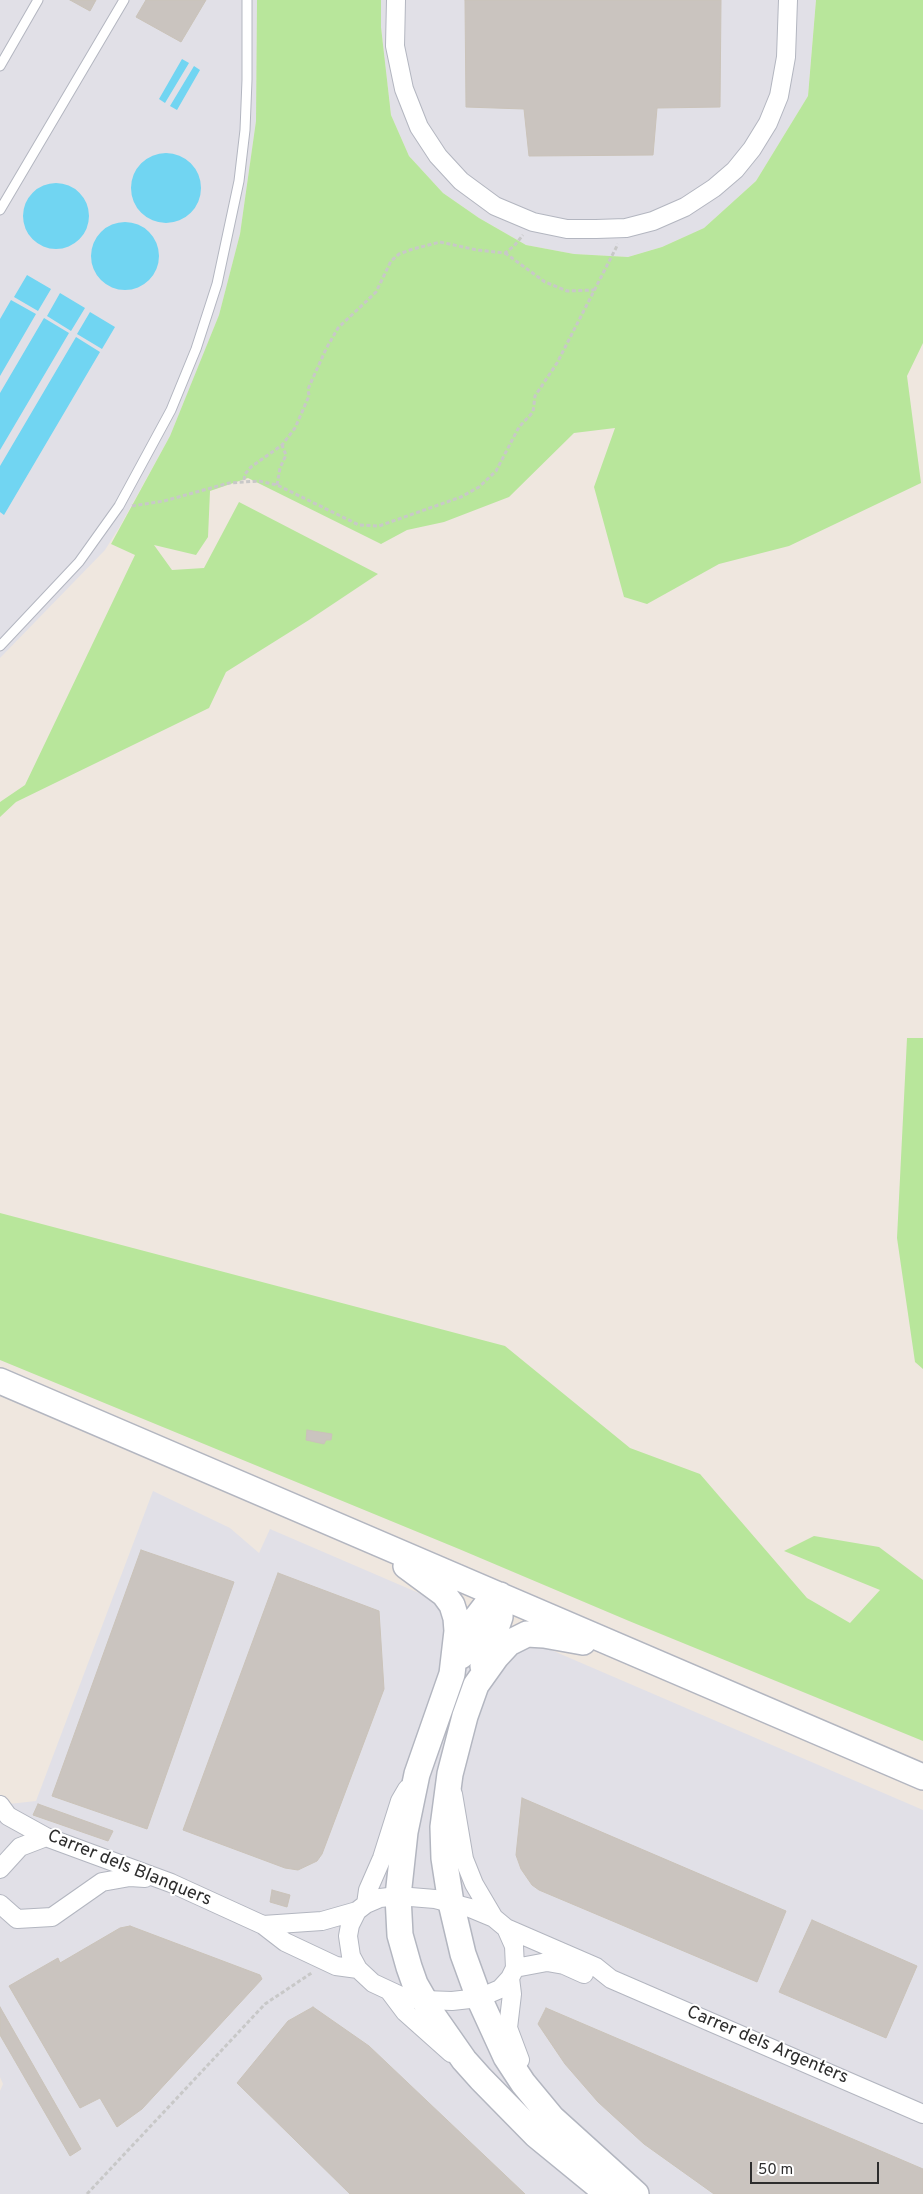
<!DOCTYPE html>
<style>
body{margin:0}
#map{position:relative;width:923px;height:2194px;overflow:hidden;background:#efe7df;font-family:Overpass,sans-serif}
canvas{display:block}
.scale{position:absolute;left:750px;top:2162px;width:129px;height:22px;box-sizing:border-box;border:2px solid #2d2d2d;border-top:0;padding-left:6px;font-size:15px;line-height:18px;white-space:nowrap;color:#2d2d2d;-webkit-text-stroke:4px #fff;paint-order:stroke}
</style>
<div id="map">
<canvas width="923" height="2194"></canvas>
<div class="scale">50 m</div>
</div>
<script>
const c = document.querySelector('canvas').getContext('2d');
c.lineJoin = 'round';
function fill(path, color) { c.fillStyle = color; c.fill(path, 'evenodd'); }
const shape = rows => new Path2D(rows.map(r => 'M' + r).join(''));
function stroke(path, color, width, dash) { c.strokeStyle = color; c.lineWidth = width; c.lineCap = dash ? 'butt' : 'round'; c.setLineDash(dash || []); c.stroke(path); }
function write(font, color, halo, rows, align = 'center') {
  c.font = font + ' Overpass,sans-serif'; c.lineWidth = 4; c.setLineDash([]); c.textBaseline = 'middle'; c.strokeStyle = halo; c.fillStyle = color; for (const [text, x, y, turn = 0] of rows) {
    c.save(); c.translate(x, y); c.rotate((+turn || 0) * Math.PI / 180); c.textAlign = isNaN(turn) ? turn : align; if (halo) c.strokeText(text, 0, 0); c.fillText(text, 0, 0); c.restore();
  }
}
const industrial = shape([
 [0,0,257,0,256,121,240,234,219,315,170,436,120,526,105,550,0,658],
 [381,0,816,0,808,96,756,181,704,228,662,247,628,257,574,254,526,245,479,218,443,193,409,156,391,115,381,27],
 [153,1491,230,1528,259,1553,270,1529,923,1810,923,2194,0,2194,0,2091,3,2084,0,2077,0,1805,36,1801]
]);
const green = shape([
 [257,0,381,0,381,27,391,115,409,156,443,193,479,218,526,245,574,254,628,257,662,247,704,228,756,181,808,96,816,0,923,0,923,343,907,376,921,483,789,546,719,564,647,604,624,597,594,487,615,428,574,433,509,497,444,522,407,530,381,544,248,478,210,491,208,537,196,555,154,545,172,570,204,568,239,502,378,574,309,620,226,672,209,708,16,802,0,817,0,802,25,785,135,555,111,544,170,436,219,315,240,234,256,121],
 [907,1038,923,1038,923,1369,915,1362,897,1238],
 [0,1213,505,1346,630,1448,700,1474,807,1598,850,1623,880,1590,784,1551,814,1536,879,1547,923,1580,923,1741,629,1621,459,1549,0,1360]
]);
const water = shape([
 [182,59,189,63,165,103,159,99],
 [194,66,200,70,177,110,170,106],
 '131 188a35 35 0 1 1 70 0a35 35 0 1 1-70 0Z',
 '23 216a33 33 0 1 1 66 0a33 33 0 1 1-66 0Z',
 '91 256a34 34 0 1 1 68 0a34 34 0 1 1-68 0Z',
 [27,275,51,289,38,311,14,297],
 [60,293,85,308,71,331,47,316],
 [11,300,36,314,0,376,0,319],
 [90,312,115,327,102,349,77,334],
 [44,318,69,333,0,450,0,393],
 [76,337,100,352,4,515,0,512,0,466]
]);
const building = shape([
 [70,0,96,0,90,11,70,0],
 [146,0,206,0,181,42,136,17,146,0],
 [465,0,721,0,720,107,657,108,653,155,529,156,524,109,466,107,465,0],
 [307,1430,332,1434,331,1440,326,1440,324,1444,306,1440,307,1430],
 [141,1550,234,1582,147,1829,52,1796,141,1550],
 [278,1573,379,1611,384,1689,322,1854,317,1861,298,1870,285,1868,183,1830,278,1573],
 [522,1798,786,1911,757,1982,539,1890,532,1885,521,1869,516,1855,522,1798],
 [38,1804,113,1831,108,1841,33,1815,38,1804],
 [272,1890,290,1895,287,1907,270,1902,272,1890],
 [812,1920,917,1966,886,2038,779,1992,812,1920],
 [130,1926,260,1975,262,1979,142,2109,117,2127,100,2098,80,2108,9,1986,58,1958,60,1963,120,1928,130,1926],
 [0,2007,81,2149,70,2156,0,2035,0,2007],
 [313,2007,369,2046,525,2194,350,2194,237,2083,288,2021,313,2007],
 [546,2008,923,2169,923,2194,714,2194,644,2144,598,2102,565,2064,538,2024,546,2008]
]);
const path = shape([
 [505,253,545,282,567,291,594,290],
 [244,480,245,474,251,467,282,445,295,428,309,396,308,389,326,349,338,328,376,292,391,261,399,254,413,249,440,242,477,250,505,253,514,246,523,235],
 [277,485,280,468,286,455,282,445],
 [132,506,164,501,229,483,259,481,277,485,359,525,379,526,461,497,479,487,496,471,519,427,533,412,535,396,557,363,618,244],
 [87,2194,265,2004,313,1972]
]);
const lane = shape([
 [0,66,38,0],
 [0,210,124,0],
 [0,646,79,562,119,506,171,410,196,349,217,284,239,181,245,130,247,80,247,0]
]);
const street = shape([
 [396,0,395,46,404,89,419,127,438,156,461,181,495,206,533,222,567,229,596,229,626,228,653,221,685,207,714,188,735,170,752,149,768,123,779,96,786,57,788,0],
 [453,1794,464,1859,474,1884,494,1918],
 [0,1805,8,1816,46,1837,171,1883,263,1925,285,1942,336,1966,358,1969],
 [0,1869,20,1847,46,1837],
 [398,1896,435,1899,470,1908,494,1918,506,1928,514,1946,515,1968,510,1978,500,1989,479,1998,452,2001,424,2000,403,1997,373,1983,358,1969,351,1956,348,1936,350,1925,357,1911,366,1904,380,1898,398,1896],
 [0,1904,17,1919,52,1917,102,1882,130,1877,145,1878],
 [366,1904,368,1890,382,1858,400,1801,407,1789],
 [263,1925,322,1921,357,1911],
 [506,1928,596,1967,611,1979,923,2114],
 [515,1968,547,1962,564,1965,584,1974],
 [510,1978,512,1994,508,2028,520,2060],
 [390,1992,405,2012,451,2053]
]);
const secondary = shape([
 [0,1381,923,1777],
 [406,1566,444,1594,452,1605,456,1618,457,1631,452,1674,417,1774,405,1832,398,1896,400,1935,409,1967,415,1984,434,2017,464,2060,481,2079,536,2135,608,2194],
 [583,1642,544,1635,527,1634,509,1643,496,1657,476,1685,465,1716,450,1774,443,1827,444,1858,451,1903,463,1954,479,1998,506,2057,523,2083,552,2118,636,2194],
 [461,1656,477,1617,487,1604,500,1595],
 [483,1666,500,1617,500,1595]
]);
const streetNames = [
 ["Carrer dels Blanquers",129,1869,22],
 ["Carrer dels Argenters",767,2046,23]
];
fill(industrial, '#e1e0e7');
fill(green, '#b8e69b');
fill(water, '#71d5f2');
fill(building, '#cac4bf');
stroke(building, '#cac3b9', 1);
stroke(lane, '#b3b6c0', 11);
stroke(street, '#b3b6c0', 20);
stroke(secondary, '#b3b6c0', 28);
stroke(path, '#c8c8c8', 3, [4, 2.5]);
stroke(lane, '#fff', 9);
stroke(street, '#fff', 18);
stroke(secondary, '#fff', 25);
write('18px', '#2d2d2d', '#fff', streetNames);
</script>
